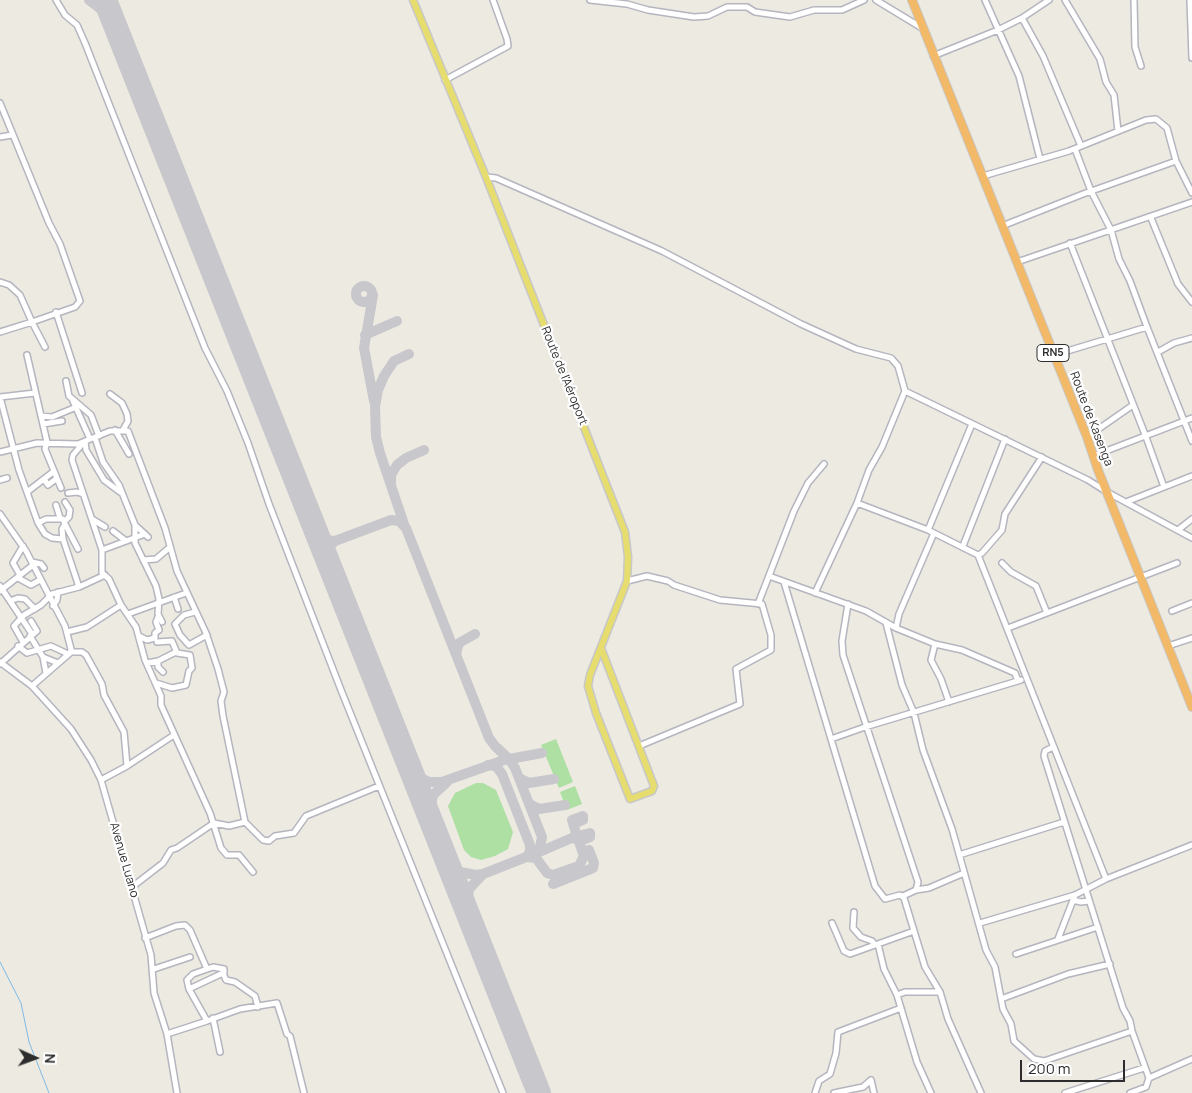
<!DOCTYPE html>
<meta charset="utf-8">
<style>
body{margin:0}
#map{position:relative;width:1192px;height:1093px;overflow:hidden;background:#edeae1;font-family:Manrope,sans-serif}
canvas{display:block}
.north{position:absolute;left:10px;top:1033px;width:50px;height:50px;-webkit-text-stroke:4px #fff;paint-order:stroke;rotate:92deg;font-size:14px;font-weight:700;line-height:20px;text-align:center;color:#2d2d2d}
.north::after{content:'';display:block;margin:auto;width:18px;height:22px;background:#2d2d2d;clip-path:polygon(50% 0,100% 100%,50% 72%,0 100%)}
.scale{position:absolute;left:1020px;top:1060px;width:105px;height:22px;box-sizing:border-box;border:2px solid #2d2d2d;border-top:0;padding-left:6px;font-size:15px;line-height:18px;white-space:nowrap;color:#2d2d2d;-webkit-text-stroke:4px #fff;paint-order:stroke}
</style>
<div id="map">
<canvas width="1192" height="1093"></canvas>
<div class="north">N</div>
<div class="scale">200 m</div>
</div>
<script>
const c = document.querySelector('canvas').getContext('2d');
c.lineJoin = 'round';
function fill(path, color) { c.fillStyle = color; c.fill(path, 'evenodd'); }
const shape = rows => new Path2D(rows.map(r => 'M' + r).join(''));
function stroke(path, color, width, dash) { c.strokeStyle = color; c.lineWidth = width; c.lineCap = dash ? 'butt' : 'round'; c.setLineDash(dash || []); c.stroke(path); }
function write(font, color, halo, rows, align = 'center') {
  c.font = font + ' Manrope,sans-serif'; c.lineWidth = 4.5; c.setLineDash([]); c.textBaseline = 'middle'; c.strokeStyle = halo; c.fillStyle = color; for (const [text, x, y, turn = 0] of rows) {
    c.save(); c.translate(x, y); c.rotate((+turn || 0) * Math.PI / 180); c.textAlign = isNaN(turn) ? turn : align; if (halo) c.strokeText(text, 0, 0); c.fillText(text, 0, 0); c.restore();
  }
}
const green = shape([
 [556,739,573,782,559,788,541,745],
 [476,783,483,783,496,790,513,832,508,849,495,856,481,860,471,857,464,850,448,806,455,793],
 [575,786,582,804,567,810,560,792]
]);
const stream = shape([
 [0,962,21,1003,29,1042,49,1093]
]);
const taxiway = shape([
 [89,0,106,13,116,26],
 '356 294a8 8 0 1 1 16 0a8 8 0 1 1-16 0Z',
 [373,295,364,348,374,401],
 [365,335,397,321],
 [391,483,391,475,397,465,406,458,424,450],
 [405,527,380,453,376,437,375,407,378,390,384,376,394,361,409,354],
 [317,534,325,540,335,541,391,520,399,521,406,528,489,738,495,746,509,759,515,768,542,837,540,847,534,854,483,874,476,875,460,872,449,863,444,854],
 [327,559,329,547,335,541],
 [456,654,459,643,475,634],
 [408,763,421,778,429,782,442,782,504,760,542,753],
 [488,765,496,766,502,774,530,845,530,852,526,857],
 [519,778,529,783,554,779],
 [530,804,539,809,565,805],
 [429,816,433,795,447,782],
 [574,837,590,833,590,837,582,840],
 [537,853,574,837,576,833,572,820,583,816,583,820,576,823],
 [527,857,536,858,547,873,553,875,579,866,584,856,578,839,573,838],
 [553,884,593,868,594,863,589,850],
 [466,911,469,889,483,874]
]);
const runway = shape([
 [105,0,539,1093]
]);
const minor = shape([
 [56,0,65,15,77,25,85,43,205,348,227,391,248,443,269,504,341,690,503,1093],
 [590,0,627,4,648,10,694,17,708,16,727,7,747,7,755,12,790,17,814,10,842,10,864,0],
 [876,0,922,28],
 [985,0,1019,76,1040,159],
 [1065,0,1100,59,1106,82,1114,95,1118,131],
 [1134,0,1135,47,1141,66],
 [1190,0,1192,58],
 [1022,18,1043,56,1081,146],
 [933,56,998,30,1022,18,1049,0],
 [445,80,508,46,507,39,493,0],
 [0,103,49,223,60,244,80,301,75,307,32,322,45,347],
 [0,137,12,135],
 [1075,149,1091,191,1111,230,1119,259,1130,281,1147,327],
 [983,176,1069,151,1146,120,1156,119,1167,128,1176,161,1192,193],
 [486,177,496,178,662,251,801,324,856,349,891,358,898,366,905,391,1088,480,1107,492,1192,538],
 [1151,218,1178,284,1192,302],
 [1002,226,1083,194,1176,161],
 [1070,243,1146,437,1164,487],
 [1017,262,1192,202],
 [0,282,9,285,20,295,32,322,0,332],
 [56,312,82,393],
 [1158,352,1174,343,1192,338],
 [27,355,47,442,45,449,61,488],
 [1054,355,1147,327,1192,441],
 [66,381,69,396,91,415,99,436],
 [110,394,122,403,127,414,128,421,123,430],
 [0,397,19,470,38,523,45,534,52,538,63,539,79,587],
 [0,397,35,393],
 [73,401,90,439],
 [41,416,52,417,74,408],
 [43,424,62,421],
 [115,430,129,454],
 [1087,437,1133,405],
 [95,438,103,462,119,485,135,525,135,543,156,586,159,599,158,614,162,622],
 [85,441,86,450,104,480,120,492],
 [84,442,73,455,72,460,102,550,102,573,109,579,121,605,136,627,145,660,161,696,161,705,210,813,221,848,227,855,239,855,253,872],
 [0,452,37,443,78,444,110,431,128,431,165,528,177,571,206,633,218,669,224,692,221,701,223,716,245,822],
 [1093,456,1192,418],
 [44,479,48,485,56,479],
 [0,480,7,478],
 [27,492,53,472],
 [68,493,77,492,83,494],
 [65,502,70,510,69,517,65,521],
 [1126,502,1192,476],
 [857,503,928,530,978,555,1106,879,1192,845],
 [56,505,60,518],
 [0,514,26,551,65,626,71,649,70,653,32,686],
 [92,519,105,527],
 [38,523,46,519,63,519,65,524,62,529,63,539],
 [65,524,78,549],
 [135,525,148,537],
 [928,530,972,424],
 [1178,530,1192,519],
 [113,531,126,541],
 [963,546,1005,439],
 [102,550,145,534],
 [978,555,982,553,1002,530,1005,514,1042,457],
 [143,560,156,559,169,548],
 [32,562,41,564,44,568],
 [1002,563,1011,572,1036,586,1047,613],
 [20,575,13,563,23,546],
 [769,576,866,611,896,628,935,644,962,650,1015,673,1018,681],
 [18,578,31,585,40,580],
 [627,581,647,576,668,581,674,585,720,600,762,604,771,635,771,650,736,669,740,704,639,746],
 [784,582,875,886,885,899,900,895,904,898,925,967,940,992,948,1019,981,1093],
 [0,586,32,634],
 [0,591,33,565],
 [815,593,857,503,869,470,882,447,905,391],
 [174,597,178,609],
 [10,601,18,598,25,599,35,609],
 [758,604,794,511,808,483,824,464],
 [848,604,842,641,843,655,918,882,916,890,903,896],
 [53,606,57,600,58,592],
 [1172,611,1192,603],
 [195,612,184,615,175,624,180,635,189,645,207,635],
 [128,614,186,593],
 [886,623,902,685,914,713,923,750,952,829,986,950,995,967,1003,1009,1011,1024,1014,1041,1034,1059,1044,1061,1132,1031],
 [896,628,899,614,934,533],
 [1008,628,1177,563],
 [67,632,87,627,121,605],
 [30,636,43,657,46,673],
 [139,636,147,640,155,638,155,633,159,630,156,622,158,617],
 [23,642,14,626,24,615,41,605,52,594,79,587,105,575],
 [935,644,931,660,941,679,949,702],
 [18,646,27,653,51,646,68,654],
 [1168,646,1192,638],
 [71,652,82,652,86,655,102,684,104,695,124,732,127,766,101,780],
 [43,657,58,663],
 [158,661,158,667,163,672],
 [0,662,32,686,71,729,91,760,101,780,151,955,154,993,167,1034,177,1093],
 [147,663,158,661,176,652],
 [0,664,37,631,31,621],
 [156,683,172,688,186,685,189,671,192,668,190,655,177,653,172,641,157,642],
 [831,739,865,727,1021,680],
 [1053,747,1045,751,1044,756,1123,1008,1130,1021,1132,1031,1149,1078,1146,1087,1130,1093],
 [127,766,174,735],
 [959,855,1064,822],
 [132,887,163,863,171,850,177,848,214,823,229,826,245,822,263,840,269,841,275,836,294,833,306,816,379,786],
 [916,890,929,888,964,873],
 [1073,900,1081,902,1089,901],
 [854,912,853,928,861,937,872,941,875,945],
 [832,923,844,951,850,954,914,931],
 [980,923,1075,895,1106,879],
 [145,938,176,926,185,925,190,930,207,969],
 [1058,939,1075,895],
 [878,944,884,969,897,995,917,1062,931,1093],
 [1016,954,1098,927],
 [154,969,190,957],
 [189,989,187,980,193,974,213,967,224,969,224,973],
 [897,995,905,992,940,992],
 [1001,999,1068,974,1110,964],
 [213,1018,220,1052],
 [207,1021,240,1009,277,1003,287,1034,290,1036,304,1093],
 [167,1034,207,1021,189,989,223,973,226,980,235,982,255,996,258,1007],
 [1149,1078,1192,1059],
 [871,1080,874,1093],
 [815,1093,819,1081,830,1074,836,1053,838,1032,901,1008],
 [834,1093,863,1087,871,1080],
 [1065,1093,1144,1068]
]);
const major = shape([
 [413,0,486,177,625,532,628,557,627,581,590,675,588,686,596,713,630,799,652,791,654,786,601,648]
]);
const highway = shape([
 [912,0,1087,437,1098,470,1192,707]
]);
const shields = [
 [1053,353,32]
];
const shieldNames = [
 ["RN5",1053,353]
];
const streetNames = [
 ["Route de l'Aéroport",564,376,68],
 ["Route de Kasenga",1091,419,69],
 ["Avenue Luano",124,860,74]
];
fill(green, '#aedfa3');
stroke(stream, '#7ebae5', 1);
stroke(taxiway, '#c8c7cc', 10);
stroke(runway, '#c8c7cc', 24);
stroke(minor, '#b4b5bf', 8);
stroke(major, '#c8c8c8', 9);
stroke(highway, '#c8c8c8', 10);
stroke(minor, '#fff', 5);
stroke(major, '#e6dd6e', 6);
stroke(highway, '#f1b968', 8);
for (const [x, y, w] of shields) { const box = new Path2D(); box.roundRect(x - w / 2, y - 8.5, w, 17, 4); c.fillStyle = '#fff'; c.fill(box); stroke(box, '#2d2d2d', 1); }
write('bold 11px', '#2d2d2d', null, shieldNames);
write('12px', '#2d2d2d', '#fff', streetNames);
</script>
